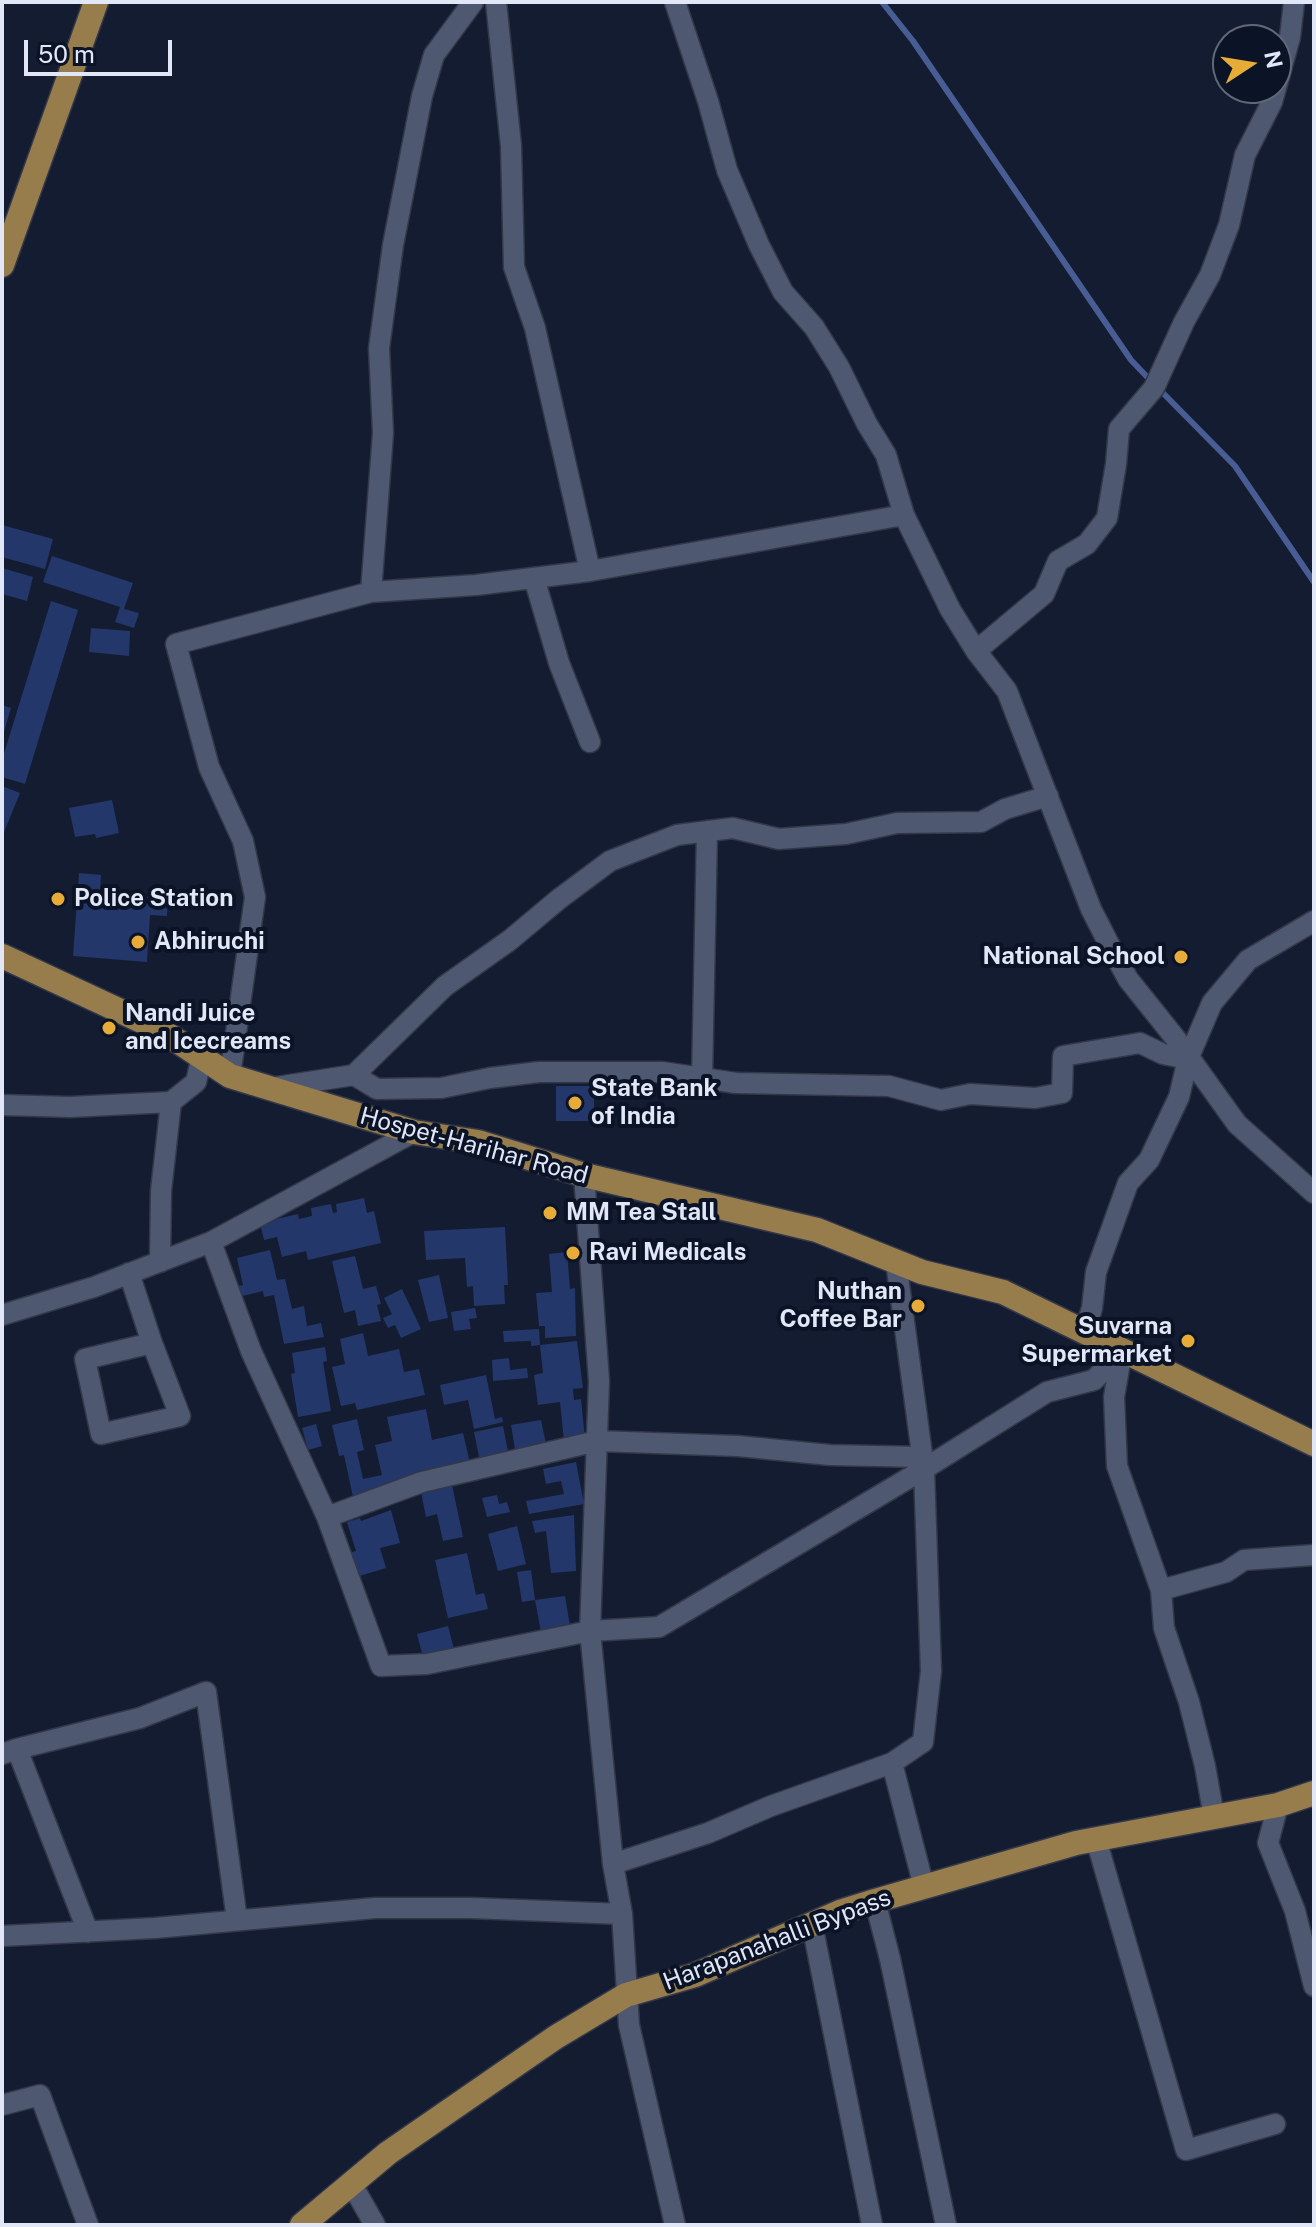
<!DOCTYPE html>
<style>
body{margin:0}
#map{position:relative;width:1316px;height:2227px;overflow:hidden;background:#141c31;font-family:"Public Sans",sans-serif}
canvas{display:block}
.frame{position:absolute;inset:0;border:4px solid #e1e7f6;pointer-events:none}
.north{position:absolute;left:1212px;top:24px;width:80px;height:80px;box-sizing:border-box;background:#0b1327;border:2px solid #61687a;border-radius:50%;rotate:78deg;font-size:22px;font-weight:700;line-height:32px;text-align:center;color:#e1e7f6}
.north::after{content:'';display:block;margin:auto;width:28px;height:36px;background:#e7ac37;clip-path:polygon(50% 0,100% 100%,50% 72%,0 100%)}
.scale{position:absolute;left:24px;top:40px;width:148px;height:36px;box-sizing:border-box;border:4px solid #e1e7f6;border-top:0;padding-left:10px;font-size:24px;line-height:28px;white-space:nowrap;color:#e1e7f6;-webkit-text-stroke:6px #0b1327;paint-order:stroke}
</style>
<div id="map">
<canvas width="1316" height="2227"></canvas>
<div class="frame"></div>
<div class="north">N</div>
<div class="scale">50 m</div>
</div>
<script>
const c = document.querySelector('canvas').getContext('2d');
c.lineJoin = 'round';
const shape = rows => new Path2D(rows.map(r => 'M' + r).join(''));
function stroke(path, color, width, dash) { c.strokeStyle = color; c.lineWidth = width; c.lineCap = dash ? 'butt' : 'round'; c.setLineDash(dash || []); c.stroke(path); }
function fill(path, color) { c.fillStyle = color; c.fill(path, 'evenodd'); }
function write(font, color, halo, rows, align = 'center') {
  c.font = font + ' "Public Sans",sans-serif'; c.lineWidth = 8; c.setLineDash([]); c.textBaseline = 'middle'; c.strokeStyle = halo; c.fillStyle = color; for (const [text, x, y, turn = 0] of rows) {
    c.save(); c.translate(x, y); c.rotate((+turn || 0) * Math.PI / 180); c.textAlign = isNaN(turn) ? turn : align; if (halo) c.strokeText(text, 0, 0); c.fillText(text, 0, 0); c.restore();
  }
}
const stream = shape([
 [882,2,913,41,1131,360,1151,381],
 [1159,389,1235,466,1314,582]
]);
const building = shape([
 [2,525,53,539,45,569,2,557],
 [52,556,133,583,124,609,139,613,134,628,115,622,120,607,43,582],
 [2,568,33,577,27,601,2,594],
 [51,601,78,610,25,784,2,777,2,760],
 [91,628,130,631,129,656,89,652],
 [2,705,11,708,3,735,2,735],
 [2,786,20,793,2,837],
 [112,800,119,833,96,838,95,834,75,837,69,808],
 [79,873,101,875,100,893,168,898,167,916,150,915,147,962,73,956],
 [556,1086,594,1086,594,1121,556,1121],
 [364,1198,367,1213,374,1211,381,1243,308,1260,306,1251,282,1257,277,1237,264,1240,260,1223,298,1214,299,1219,312,1216,311,1208,331,1204,333,1213,337,1212,336,1204],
 [505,1227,508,1285,504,1285,505,1304,474,1306,473,1286,467,1287,465,1258,426,1260,424,1231],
 [270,1250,277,1280,285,1279,292,1309,304,1306,307,1326,321,1323,324,1337,284,1344,274,1295,264,1297,263,1291,234,1298,232,1287,243,1285,237,1258],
 [567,1252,570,1289,575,1288,576,1336,545,1338,545,1326,539,1326,536,1293,552,1292,549,1254],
 [355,1256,363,1289,376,1286,381,1304,377,1305,381,1321,358,1326,355,1310,344,1313,332,1261],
 [439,1275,448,1318,429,1322,418,1280],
 [402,1289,421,1329,401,1338,395,1325,388,1328,383,1318,392,1314,384,1298],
 [475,1308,477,1318,469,1319,471,1329,454,1331,451,1312],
 [539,1329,540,1345,531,1346,531,1341,504,1342,503,1331],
 [363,1333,368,1356,399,1349,404,1372,419,1369,425,1395,357,1410,355,1403,341,1406,332,1367,345,1364,340,1339],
 [577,1341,583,1388,573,1389,574,1400,581,1399,585,1439,564,1441,560,1402,538,1405,534,1375,543,1373,540,1345],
 [325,1347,327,1361,323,1362,331,1411,298,1417,291,1374,295,1373,292,1353],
 [509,1358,510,1370,527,1368,528,1378,493,1381,492,1360],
 [486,1375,495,1419,502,1417,503,1422,474,1429,468,1400,444,1405,440,1385],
 [426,1409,432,1440,463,1433,470,1463,408,1476,409,1479,389,1483,391,1489,353,1497,344,1455,339,1456,332,1425,357,1419,364,1450,357,1452,363,1479,382,1475,375,1445,392,1441,387,1417],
 [541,1420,546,1444,515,1449,511,1425],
 [316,1424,322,1446,308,1450,302,1428],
 [503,1426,509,1456,480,1462,474,1432],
 [576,1462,584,1504,529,1514,526,1501,564,1494,561,1481,546,1484,543,1469],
 [452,1485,463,1537,443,1541,437,1514,426,1517,421,1492],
 [497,1495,499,1504,507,1502,510,1512,487,1517,482,1498],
 [391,1510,400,1543,380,1548,386,1568,353,1578,346,1554,356,1551,347,1522,360,1518,361,1521],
 [574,1515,576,1571,551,1573,546,1531,535,1533,532,1521],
 [517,1526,526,1564,498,1571,488,1534],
 [467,1553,476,1595,484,1593,488,1609,448,1618,435,1560],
 [531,1570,535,1600,522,1602,517,1572],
 [565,1596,571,1632,542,1637,535,1600],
 [448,1626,454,1649,423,1657,417,1634]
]);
const street = shape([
 [496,2,511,146,514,267,535,328,590,571],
 [675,2,708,101,727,170,759,245,783,292,814,327,839,367,867,424,886,455,904,515,950,609,976,651,1007,691,1091,909,1111,948,1128,979,1176,1039,1237,1124,1314,1193],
 [534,578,559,663,590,742],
 [371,592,476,585,590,571,904,515],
 [976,651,1044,594,1058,561,1087,544,1107,518,1116,464,1119,429,1154,388,1184,322,1210,275,1229,225,1245,155,1272,102,1290,37,1294,2],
 [354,1075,377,1089,441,1088,490,1078,539,1072,662,1072,736,1083,889,1086,941,1100,970,1094,1035,1098,1062,1093,1063,1056,1140,1043,1163,1054,1188,1059,1212,1003,1248,960,1314,921],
 [230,1076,255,897,243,841,209,767,176,644,371,592,383,433,379,348,393,245,422,96,434,55,473,2],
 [702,1080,707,831],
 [270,1088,354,1075,445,986,510,940,559,899,610,861,677,835,733,828,779,839,846,834,897,823,981,822,1005,809,1048,796],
 [2,1105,70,1107,171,1102,196,1082,202,1056],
 [584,1175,599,1381,590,1631,613,1864,622,1914,629,2025,675,2225],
 [211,1242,251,1351,327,1517,381,1666,427,1664,590,1631,659,1627,924,1469,1047,1392,1094,1380,1122,1351,1114,1397,1117,1466,1161,1590,1164,1628,1189,1702,1205,1766,1214,1817],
 [160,1262,161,1191,171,1102],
 [896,1262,924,1469,931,1671,923,1742,892,1763,924,1887],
 [129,1273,152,1343,180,1416,101,1434,85,1359,152,1343],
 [2,1315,94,1287,211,1242,414,1132],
 [1085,1331,1092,1308,1096,1272,1128,1183,1149,1160,1179,1097,1188,1059],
 [327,1517,422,1482,597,1441,738,1446,830,1455,922,1457],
 [1161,1590,1226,1572,1244,1560,1314,1555],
 [17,1749,140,1718,206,1692,237,1920],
 [2,1754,17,1749,88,1932],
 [1278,1805,1268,1843,1295,1911,1314,1986],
 [1096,1839,1186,2150,1275,2124],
 [613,1864,708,1833,771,1806,892,1763],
 [875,1901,890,1959,946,2225],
 [812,1924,872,2225],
 [2,1936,155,1928,375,1908,471,1908,622,1914],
 [2,2105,40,2095,88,2225],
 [351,2183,375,2225]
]);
const primary = shape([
 [2,265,96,2],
 [2,956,161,1030,230,1076,414,1132,478,1142,584,1175,817,1230,922,1272,1003,1292,1314,1444],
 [302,2225,388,2153,556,2037,626,1995,695,1975,840,1912,875,1901,1076,1843,1278,1805,1314,1793]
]);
const markers = [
 [58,899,8,"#e7ac37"],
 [138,942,8,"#e7ac37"],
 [1181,957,8,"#e7ac37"],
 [109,1028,8,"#e7ac37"],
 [575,1103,8,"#e7ac37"],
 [550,1213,8,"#e7ac37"],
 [573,1253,8,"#e7ac37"],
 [918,1306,8,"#e7ac37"],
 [1188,1341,8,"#e7ac37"]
];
const poiNames = [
 ["Police Station",74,899],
 ["Abhiruchi",154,942],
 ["National School",1165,957,"right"],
 ["Nandi Juice",125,1014],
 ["and Icecreams",125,1042],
 ["State Bank",591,1089],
 ["of India",591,1117],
 ["MM Tea Stall",566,1213],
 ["Ravi Medicals",589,1253],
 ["Nuthan",902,1292,"right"],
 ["Coffee Bar",902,1320,"right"],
 ["Suvarna",1172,1327,"right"],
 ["Supermarket",1172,1355,"right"]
];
const streetNames = [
 ["Hospet-Harihar Road",474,1146,15],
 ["Harapanahalli Bypass",777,1940,-21]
];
stroke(stream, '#475d94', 6);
fill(building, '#24376b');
stroke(street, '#333849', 23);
stroke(primary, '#333849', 27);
stroke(street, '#4e5871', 20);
stroke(primary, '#987d4c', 24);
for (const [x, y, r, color] of markers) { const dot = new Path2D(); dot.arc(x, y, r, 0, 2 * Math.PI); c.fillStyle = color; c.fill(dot); stroke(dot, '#0b1327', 3); }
write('bold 24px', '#e1e7f6', '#0b1327', poiNames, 'left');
write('24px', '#e1e7f6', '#0b1327', streetNames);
</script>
